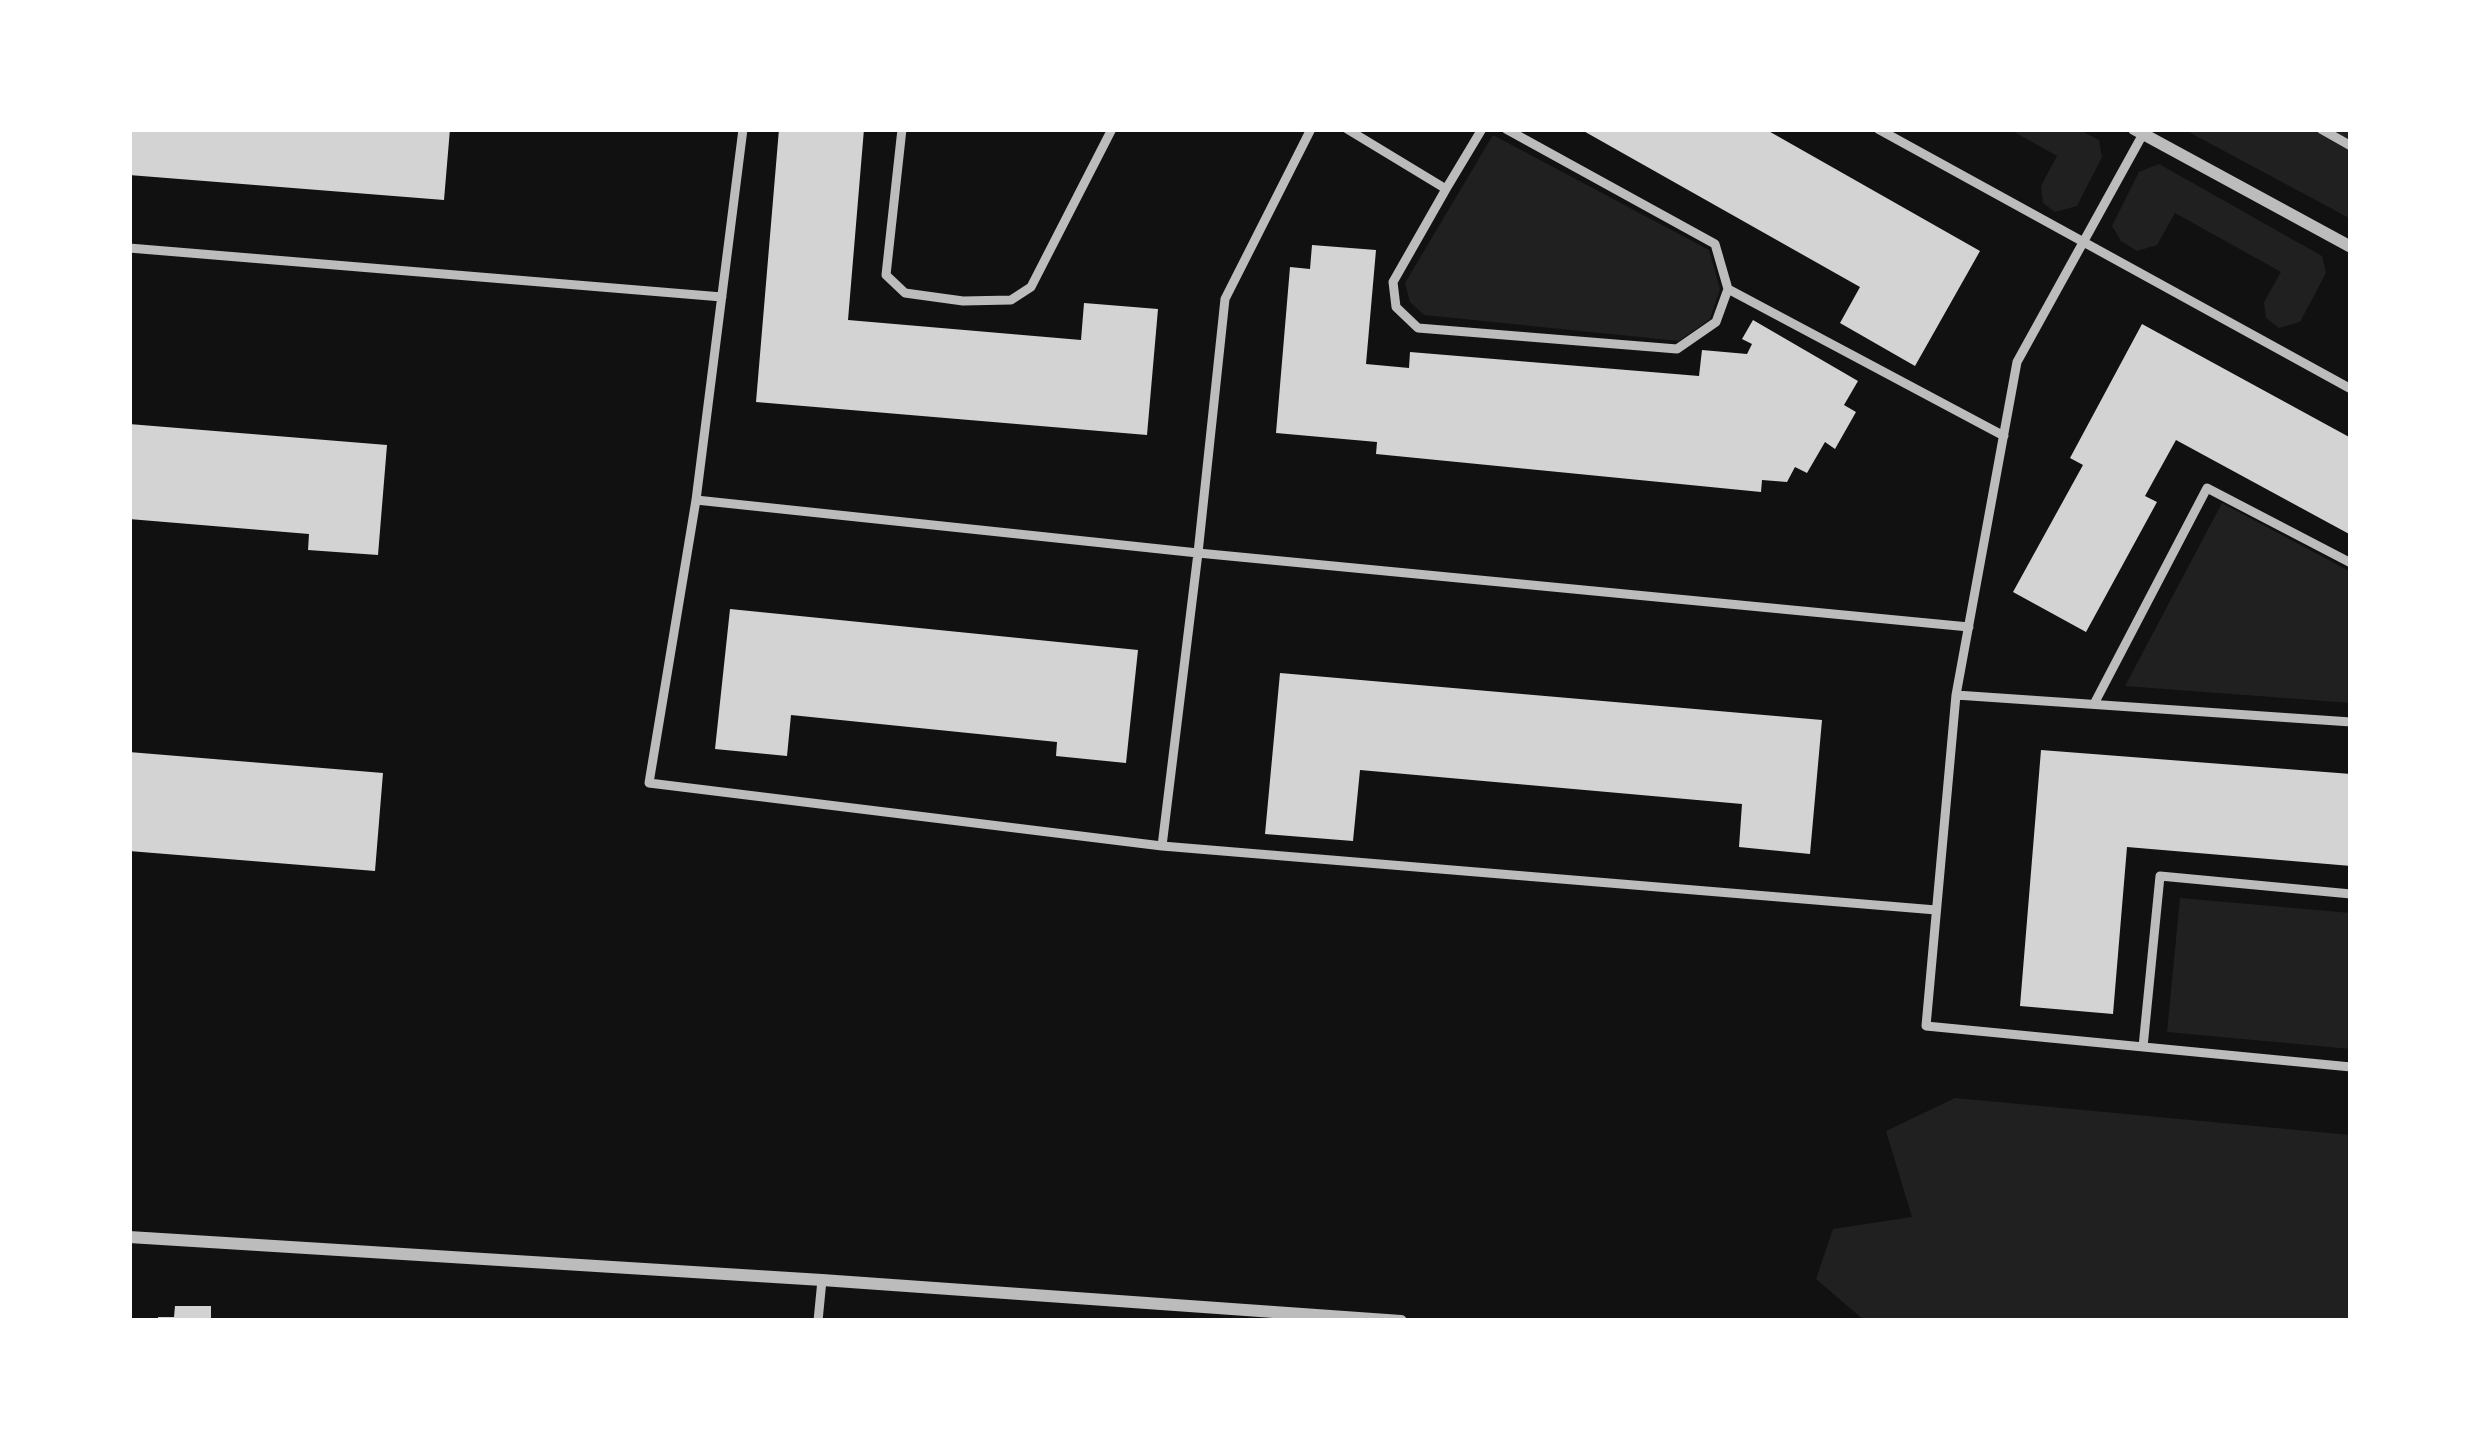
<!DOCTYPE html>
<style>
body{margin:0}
#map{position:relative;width:2480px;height:1450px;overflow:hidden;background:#111;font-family:Arial,sans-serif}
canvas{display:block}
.frame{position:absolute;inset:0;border:132px solid #fff;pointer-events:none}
</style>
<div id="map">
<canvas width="2480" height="1450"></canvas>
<div class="frame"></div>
</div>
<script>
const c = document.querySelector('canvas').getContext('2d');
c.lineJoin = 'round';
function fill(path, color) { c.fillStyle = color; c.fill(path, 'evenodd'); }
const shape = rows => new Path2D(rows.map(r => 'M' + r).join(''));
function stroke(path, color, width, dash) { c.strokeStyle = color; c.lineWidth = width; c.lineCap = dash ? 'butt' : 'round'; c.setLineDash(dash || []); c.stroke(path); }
const green = shape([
 [2009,129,2078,129,2099,140,2102,157,2077,206,2055,212,2043,203,2041,186,2057,156],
 [2183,129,2351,129,2351,219],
 [1493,135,1709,250,1720,289,1710,319,1679,341,1424,315,1410,302,1405,283],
 [2159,164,2322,256,2326,273,2300,322,2279,328,2266,318,2264,302,2281,272,2175,213,2157,245,2137,251,2121,241,2112,226,2139,172],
 [2222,503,2351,572,2351,703,2125,686],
 [2180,898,2351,913,2351,1049,2167,1032],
 [1955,1098,2351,1135,2351,1321,1865,1321,1816,1279,1833,1229,1912,1217,1886,1131]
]);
const building = shape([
 [129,129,450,129,444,200,129,175],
 [779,129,864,129,848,320,1081,340,1084,303,1158,309,1147,435,756,402],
 [1580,129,1765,129,1980,251,1915,366,1840,323,1860,287],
 [1312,245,1376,250,1366,364,1409,368,1410,352,1699,376,1702,350,1747,354,1752,344,1742,339,1753,320,1858,381,1844,405,1856,412,1835,449,1825,442,1807,473,1795,467,1787,482,1762,480,1761,492,1376,454,1377,442,1276,433,1290,267,1310,269],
 [2142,324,2351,438,2351,535,2176,440,2145,496,2157,502,2086,632,2013,592,2083,465,2070,458],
 [129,424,387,445,378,555,308,550,309,534,129,519],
 [730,609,1138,650,1126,763,1056,756,1057,742,791,715,787,756,715,749],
 [1280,673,1822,720,1810,854,1739,847,1742,804,1360,770,1353,841,1265,834],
 [2041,750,2351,774,2351,866,2127,847,2113,1014,2020,1006],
 [129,752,383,773,375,871,129,851],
 [175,1306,211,1306,211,1321,158,1321,158,1317,174,1317]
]);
const service = shape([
 [743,129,696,500,649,783,1162,846,1936,910],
 [902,129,886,275,905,293,963,301,1011,300,1031,287,1112,129],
 [1347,129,1446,189,1393,282,1396,307,1418,328,1677,349,1716,322,1728,289,2004,436],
 [1506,129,1715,244,1728,289],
 [1878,129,2351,389],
 [2321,129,2351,146],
 [1446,189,1482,129],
 [129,248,722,297],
 [696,500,1198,553,1969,627],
 [1956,695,2017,362,2143,134],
 [2094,704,2207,488,2351,563],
 [2351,722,1956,695,1926,1026,2351,1067],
 [1162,846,1198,553,1225,299,1311,129],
 [2143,1047,2160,876,2351,894],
 [818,1321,822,1280]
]);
const minor = shape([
 [2134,129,2351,247],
 [129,1237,822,1280,1401,1321]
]);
fill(green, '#202020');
fill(building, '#d3d3d3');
stroke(service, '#bcbcbc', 9);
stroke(minor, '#bcbcbc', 12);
</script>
